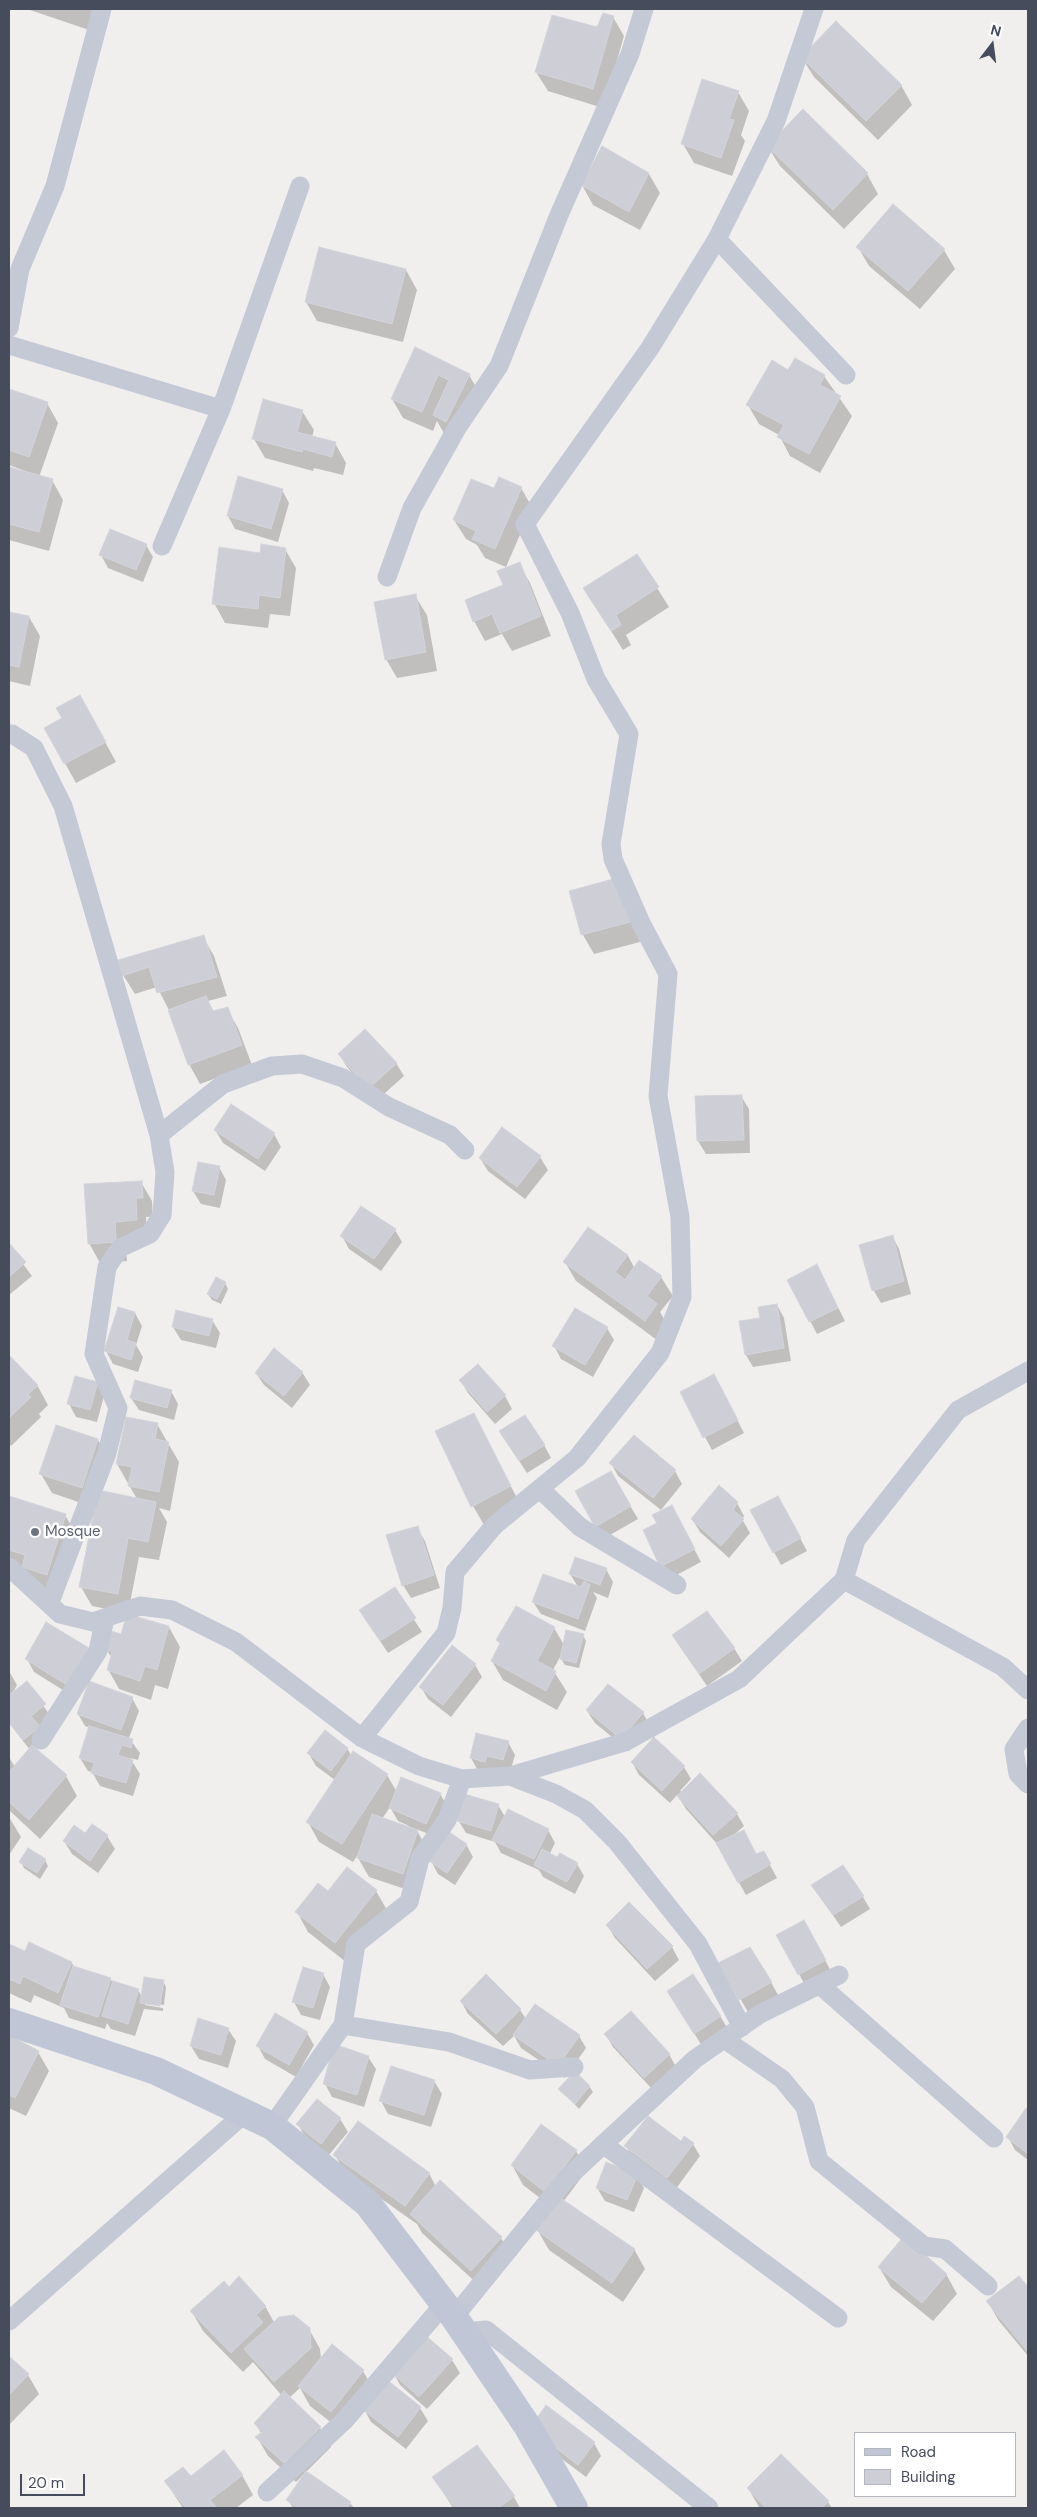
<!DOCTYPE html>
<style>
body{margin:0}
#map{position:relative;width:1037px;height:2517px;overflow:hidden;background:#f1efee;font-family:"DM Sans",sans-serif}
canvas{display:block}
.frame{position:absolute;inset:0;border:10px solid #474c5c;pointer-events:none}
.legend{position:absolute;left:854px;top:2432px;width:162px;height:65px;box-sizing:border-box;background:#fff;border:1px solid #b5b7be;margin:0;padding:6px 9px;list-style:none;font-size:15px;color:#474c5c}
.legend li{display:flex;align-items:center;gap:10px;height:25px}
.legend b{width:25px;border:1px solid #b5b7be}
.north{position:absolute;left:967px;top:20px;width:50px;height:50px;-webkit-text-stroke:4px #fff;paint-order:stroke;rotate:15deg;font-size:14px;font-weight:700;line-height:20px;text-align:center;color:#474c5c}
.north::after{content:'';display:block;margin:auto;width:18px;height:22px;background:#474c5c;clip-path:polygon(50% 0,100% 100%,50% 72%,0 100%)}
.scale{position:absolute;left:20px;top:2474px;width:65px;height:22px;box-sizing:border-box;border:2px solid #474c5c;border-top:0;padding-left:6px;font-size:15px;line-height:18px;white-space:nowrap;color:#474c5c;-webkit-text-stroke:4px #fff;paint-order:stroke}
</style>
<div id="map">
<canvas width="1037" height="2517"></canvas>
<div class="frame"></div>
<ul class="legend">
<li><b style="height:6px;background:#c1c6d7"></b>Road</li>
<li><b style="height:14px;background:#cecfd6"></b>Building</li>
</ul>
<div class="north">N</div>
<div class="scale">20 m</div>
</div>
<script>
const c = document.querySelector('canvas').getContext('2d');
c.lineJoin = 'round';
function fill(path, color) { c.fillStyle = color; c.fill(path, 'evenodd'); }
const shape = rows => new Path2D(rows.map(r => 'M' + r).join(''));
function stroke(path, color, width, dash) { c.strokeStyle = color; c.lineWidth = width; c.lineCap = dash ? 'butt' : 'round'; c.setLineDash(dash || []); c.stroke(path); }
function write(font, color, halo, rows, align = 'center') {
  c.font = font + ' "DM Sans",sans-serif'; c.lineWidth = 5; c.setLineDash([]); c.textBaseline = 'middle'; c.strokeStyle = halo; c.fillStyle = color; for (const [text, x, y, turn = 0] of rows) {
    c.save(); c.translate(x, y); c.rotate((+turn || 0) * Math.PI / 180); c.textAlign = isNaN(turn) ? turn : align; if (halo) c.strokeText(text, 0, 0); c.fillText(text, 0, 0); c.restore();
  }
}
const shadow = shape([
 [27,9,103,9,95,32],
 [613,17,624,36,603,108,548,91,536,72],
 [802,58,901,85,912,105,878,140,814,77],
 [738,92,749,111,741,135,745,141,732,176,694,163,683,144],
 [803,111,867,174,878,194,844,229,780,166,768,147],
 [602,148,649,174,660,193,640,230,593,205,582,185],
 [858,247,944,250,955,269,920,309,869,266],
 [406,270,417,290,403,342,317,321,306,302],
 [415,349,469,375,480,394,445,435,437,421,433,431,403,418,392,399],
 [789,371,824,376,852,416,820,473,790,456,779,435,759,424,748,405],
 [9,390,47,403,58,423,39,477,52,480,63,500,49,551,9,540,9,468,24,473,25,471,9,465],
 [302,411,314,430,312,437,335,443,346,463,343,475,314,468,313,471,265,458,254,439],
 [521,488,532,507,506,567,485,558,477,545,466,539,454,520,495,490],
 [282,490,289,503,278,542,235,529,228,516],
 [146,545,153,557,143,582,108,568,101,555],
 [285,549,296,568,290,616,270,614,268,628,225,623,214,603,261,554],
 [637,556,669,607,626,635,631,645,623,650,596,607],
 [519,564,530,583,551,636,512,651,502,634,485,641,474,621,505,586],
 [415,596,427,615,437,671,397,678,386,659],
 [9,613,29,617,40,636,30,686,9,681],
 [91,716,116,762,76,783,46,729],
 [571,892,628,899,640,942,594,954,583,935],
 [203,937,214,956,227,996,208,1001,214,1012,227,1009,238,1028,252,1065,200,1084,189,1064,170,1012,157,987,135,994,123,975],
 [339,1054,396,1063,404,1076,376,1101,347,1067],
 [741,1096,749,1109,750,1153,706,1154,698,1141],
 [503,1129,540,1157,548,1170,525,1199,488,1171,480,1158],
 [215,1130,274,1134,281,1147,265,1171,223,1143],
 [219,1167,226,1180,220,1208,201,1204,193,1191],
 [141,1182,152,1201,153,1217,146,1217,147,1239,125,1241,127,1261,100,1263,89,1243],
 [588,1229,628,1256,635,1269,640,1262,661,1277,673,1296,660,1312,667,1324,657,1340,576,1281,565,1262],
 [395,1230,402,1242,381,1271,349,1249,342,1236],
 [892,1236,899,1249,911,1294,881,1303,874,1291,860,1246],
 [9,1245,32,1276,9,1295],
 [817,1266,845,1321,817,1334,789,1281],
 [225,1283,228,1289,221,1304,212,1300,208,1294],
 [777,1305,784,1318,791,1361,753,1367,746,1355,761,1319],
 [135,1313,142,1326,136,1345,143,1357,138,1372,113,1364,106,1351],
 [212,1320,220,1333,216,1348,181,1340,173,1327],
 [607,1328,614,1340,593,1377,561,1359,554,1346],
 [9,1357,37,1385,48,1405,39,1414,41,1417,11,1446,9,1443],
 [478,1366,505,1396,512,1409,495,1424,468,1393,461,1381],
 [302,1372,310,1385,292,1408,264,1385,256,1373],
 [97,1383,104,1396,97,1422,76,1417,69,1404],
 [721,1389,744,1433,712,1450,681,1393],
 [171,1391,178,1404,174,1420,139,1410,131,1398],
 [474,1414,521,1506,484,1525,473,1506],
 [157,1424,179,1462,170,1511,159,1508,167,1522,159,1560,139,1557,128,1613,92,1606,81,1587,98,1496,93,1507,52,1493,41,1474,98,1440,109,1459,98,1492,137,1499,117,1464],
 [508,1444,544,1445,551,1458,527,1473],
 [611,1463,675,1471,682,1484,661,1510,618,1476],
 [611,1473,638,1519,603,1539,596,1526],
 [9,1497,65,1515,80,1541,61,1600,38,1592,9,1570],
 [737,1503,744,1516,742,1519,750,1533,729,1558,700,1532,692,1519],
 [785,1510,807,1551,781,1565,774,1552],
 [679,1520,701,1562,669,1579,661,1567],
 [417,1528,425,1541,440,1588,411,1598,403,1585],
 [606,1569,613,1582,608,1598,593,1592,597,1598,585,1631,541,1614,533,1602,578,1587,570,1574],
 [394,1589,422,1632,388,1653,368,1623],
 [169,1627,180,1647,168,1689,155,1685,151,1700,119,1689,108,1669,112,1658,106,1649,122,1635],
 [554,1628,564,1645,583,1635,586,1641,579,1668,565,1665,560,1657,553,1670,567,1692,557,1710,503,1680,492,1661,501,1645,498,1640],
 [673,1636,734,1648,742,1661,707,1686],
 [88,1648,74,1697,34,1672,27,1659],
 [475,1665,482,1677,451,1717,428,1699,421,1687],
 [9,1671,17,1685,12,1694,26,1682,52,1718,46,1740,34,1749,66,1776,77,1796,40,1839,9,1810,9,1757,15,1767,30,1750,9,1723],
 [132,1698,139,1711,129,1738,140,1753,138,1760,130,1758,140,1774,133,1796,100,1786,92,1772,88,1771,80,1758,90,1728,85,1726,78,1714],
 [587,1711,643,1713,650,1726,629,1751,595,1723],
 [508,1742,515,1755,510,1772,478,1771,471,1758],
 [347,1748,351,1755,387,1775,397,1792,440,1794,448,1807,434,1836,416,1829,428,1850,414,1892,369,1877,357,1856,353,1862,319,1842,308,1822,335,1780,316,1766,309,1754],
 [390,1807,398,1821,409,1826,408,1828,382,1819],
 [632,1762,684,1767,691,1779,680,1791,737,1814,744,1826,735,1834,756,1855,763,1852,777,1878,746,1895,718,1845,686,1809,677,1795,670,1803,639,1775],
 [498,1805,505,1817,548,1830,555,1843,549,1855,577,1864,584,1876,575,1894,543,1877,539,1870,501,1853,495,1842,466,1833,458,1820],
 [9,1817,21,1837,9,1855],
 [92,1826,107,1836,115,1849,98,1873,72,1854,64,1841,86,1835],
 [466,1844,473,1857,455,1885,438,1874,431,1861],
 [45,1860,48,1866,40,1879,24,1868,21,1862],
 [813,1886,863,1897,870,1909,841,1927],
 [376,1891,387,1910,346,1962,308,1932,297,1912,328,1893],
 [629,1904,672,1947,679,1960,655,1981,615,1938,607,1925],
 [811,1934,832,1973,806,1987,799,1974],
 [9,1945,26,1953,72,1963,74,1967,138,1990,142,1997,163,1981,166,1987,164,2005,145,2002,145,2005,163,2008,163,2011,144,2009,135,2036,111,2029,107,2023,105,2029,69,2018,64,2008,34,1995,31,2003,9,1993],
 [720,1964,771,1982,778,1995,748,2012],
 [323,1974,330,1987,320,2020,301,2015,294,2002],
 [461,2001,520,2010,526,2019,579,2036,586,2048,565,2078,521,2048,514,2036,503,2046,468,2014],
 [676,2004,720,2016,728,2029,702,2046],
 [228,2029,236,2041,228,2068,199,2059,191,2046],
 [307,2033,314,2045,296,2077,265,2059,258,2046],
 [606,2035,669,2054,676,2067,652,2089,613,2047],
 [9,2037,38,2052,49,2071,26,2116,9,2108],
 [368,2057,376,2069,364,2107,332,2097,325,2084],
 [434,2081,442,2094,431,2127,388,2114,381,2101],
 [589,2086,593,2092,579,2109,560,2089],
 [317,2100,340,2119,348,2132,328,2156,305,2137,298,2124],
 [1026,2110,1028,2112,1028,2160,1015,2150,1008,2137],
 [681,2142,693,2144,700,2156,675,2190,633,2159,626,2146],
 [576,2151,587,2170,563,2202,634,2249,645,2269,623,2302,549,2250,538,2231,553,2208,523,2185,512,2165],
 [335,2155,429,2173,436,2187,440,2182,501,2238,512,2257,483,2289,422,2233,417,2224,346,2174],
 [637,2175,644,2188,634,2212,605,2201,597,2188],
 [879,2267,946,2274,957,2294,933,2321,891,2287],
 [1018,2278,1028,2289,1028,2356,999,2321,988,2302],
 [229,2289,265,2306,274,2322,309,2329,320,2349,321,2359,363,2371,374,2390,342,2431,310,2406,300,2388,289,2398,320,2428,331,2447,306,2472,350,2503,354,2508,293,2508,288,2500,305,2473,296,2482,268,2456,257,2437,261,2433,255,2423,282,2396,253,2362,243,2372,203,2331,192,2312],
 [426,2336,452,2360,460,2373,427,2409,400,2385,393,2372],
 [9,2358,28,2375,39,2394,9,2425],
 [386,2381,420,2408,428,2421,406,2449,371,2422,364,2409],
 [538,2441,594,2443,601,2456,586,2477],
 [781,2456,828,2502,832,2508,759,2507,748,2488],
 [242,2475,253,2495,236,2508,183,2508,165,2481],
 [434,2478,514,2497,520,2508,453,2508]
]);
const building = shape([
 [603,13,614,16,593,89,535,72,552,15,597,27,603,13],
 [836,21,902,85,866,121,801,57,836,21],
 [702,79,739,91,729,119,734,120,721,158,681,144,702,79],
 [803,109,868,173,833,210,767,146,803,109],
 [602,146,649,173,629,212,581,185,602,146],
 [893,204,945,249,908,291,856,247,893,204],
 [319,247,406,269,392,324,305,302,319,247],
 [415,347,470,374,446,422,433,415,449,380,438,375,422,412,391,399,415,347],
 [795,358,825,375,820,385,841,396,809,454,777,437,784,425,746,405,772,360,788,370,795,358],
 [9,389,48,402,29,457,9,450,9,389],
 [263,399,303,410,297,432,336,442,332,457,303,449,302,452,252,439,263,399],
 [9,467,53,479,39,532,9,524,9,467],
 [238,476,283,489,271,529,227,516,238,476],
 [499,477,522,487,495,549,472,539,476,531,453,520,471,479,494,488,499,477],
 [110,529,147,544,136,570,99,555,110,529],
 [261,544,286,548,280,598,259,595,258,609,212,604,219,547,260,553,261,544],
 [637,554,659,587,616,615,621,625,611,631,583,588,637,554],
 [520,562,541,616,500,633,492,614,473,622,465,600,503,585,497,571,520,562],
 [416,594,426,652,385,660,374,602,416,594],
 [9,612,29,616,19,667,9,665,9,612],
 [80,695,106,742,64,764,44,728,62,718,56,708,80,695],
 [617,878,630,922,581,935,569,891,617,878],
 [204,935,217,977,157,993,149,967,122,976,118,960,204,935],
 [206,996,213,1011,228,1007,242,1045,188,1065,168,1010,206,996],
 [365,1029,397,1063,368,1089,338,1054,365,1029],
 [742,1095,744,1140,697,1141,695,1096,742,1095],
 [231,1104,275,1133,258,1159,214,1130,231,1104],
 [502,1127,541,1156,517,1187,479,1158,502,1127],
 [198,1162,220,1166,214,1195,192,1191,198,1162],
 [142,1181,143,1198,136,1198,137,1220,115,1222,116,1242,88,1244,84,1184,142,1181],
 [361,1206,396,1229,374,1259,340,1236,361,1206],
 [588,1227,628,1255,615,1272,625,1280,639,1260,662,1276,647,1296,657,1304,645,1321,563,1262,588,1227],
 [893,1235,904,1281,872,1291,859,1245,893,1235],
 [9,1243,26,1262,9,1277,9,1243],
 [817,1264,838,1308,809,1322,787,1280,817,1264],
 [216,1277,226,1282,217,1299,207,1294,216,1277],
 [777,1304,784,1348,745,1355,739,1321,760,1318,758,1307,777,1304],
 [118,1307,135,1312,127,1340,136,1343,131,1360,104,1351,118,1307],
 [575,1308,608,1327,585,1365,552,1346,575,1308],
 [176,1310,213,1319,209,1336,172,1327,176,1310],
 [274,1348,303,1372,284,1396,255,1373,274,1348],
 [9,1355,38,1385,28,1394,31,1397,9,1418,9,1355],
 [478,1364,506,1395,487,1412,459,1380,478,1364],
 [714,1374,738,1420,703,1438,680,1392,714,1374],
 [75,1376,98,1382,90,1410,67,1404,75,1376],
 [135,1380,172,1390,167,1408,130,1398,135,1380],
 [474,1413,511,1486,471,1507,435,1431,474,1413],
 [525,1415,545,1445,519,1461,499,1431,525,1415],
 [126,1417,158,1423,155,1439,169,1442,159,1492,128,1486,132,1467,116,1464,126,1417],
 [56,1425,98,1439,82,1488,39,1474,56,1425],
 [634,1435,676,1470,653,1498,609,1463,634,1435],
 [611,1471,631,1506,595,1527,575,1491,611,1471],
 [719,1485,738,1502,733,1510,744,1519,721,1546,691,1519,719,1485],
 [98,1490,156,1502,148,1542,128,1538,118,1594,79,1587,98,1490],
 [9,1496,66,1514,47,1575,22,1567,25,1555,9,1550,9,1496],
 [778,1496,801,1538,773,1553,750,1510,778,1496],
 [672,1505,695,1549,660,1567,643,1530,657,1523,652,1515,672,1505],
 [418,1526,434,1575,402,1586,386,1535,418,1526],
 [575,1557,607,1568,600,1585,569,1574,575,1557],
 [543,1574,581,1587,584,1581,590,1585,578,1619,532,1602,543,1574],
 [395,1587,416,1618,380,1641,359,1610,395,1587],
 [516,1606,555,1627,537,1661,556,1671,546,1691,491,1661,500,1643,496,1640,516,1606],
 [707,1611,735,1648,699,1674,672,1635,707,1611],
 [127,1614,169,1626,157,1670,145,1666,140,1681,107,1670,112,1652,105,1649,111,1631,121,1634,127,1614],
 [46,1622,89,1648,67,1685,25,1659,46,1622],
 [566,1630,584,1634,576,1663,560,1659,566,1630],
 [452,1645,476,1664,443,1705,419,1687,452,1645],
 [27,1681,46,1704,31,1716,40,1727,23,1740,9,1722,9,1695,27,1681],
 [89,1681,133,1697,121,1730,77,1714,89,1681],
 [608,1684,644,1712,621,1739,586,1710,608,1684],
 [89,1726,133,1739,131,1748,122,1745,118,1755,133,1760,126,1783,91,1773,94,1763,79,1758,89,1726],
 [325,1730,348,1748,331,1771,307,1753,325,1730],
 [476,1733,509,1741,503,1760,487,1756,485,1762,470,1758,476,1733],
 [654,1737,685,1766,662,1791,631,1762,654,1737],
 [32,1745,67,1775,29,1820,9,1802,9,1772,32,1745],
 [353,1751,388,1774,342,1844,306,1822,353,1751],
 [700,1773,738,1813,713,1835,677,1796,700,1773],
 [401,1777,441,1793,426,1824,389,1808,401,1777],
 [464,1794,499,1804,491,1831,457,1821,464,1794],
 [508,1809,549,1829,534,1859,492,1840,508,1809],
 [372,1814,418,1830,403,1874,357,1858,372,1814],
 [92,1824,108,1835,90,1861,63,1841,74,1825,85,1833,92,1824],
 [744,1830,756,1854,764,1851,771,1864,738,1883,716,1843,744,1830],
 [449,1832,467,1844,447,1873,429,1861,449,1832],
 [28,1848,46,1859,37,1873,19,1862,28,1848],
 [542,1849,557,1857,560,1853,578,1863,567,1882,534,1865,542,1849],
 [843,1865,864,1896,833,1915,811,1885,843,1865],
 [347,1867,377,1890,335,1943,295,1912,318,1883,328,1891,347,1867],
 [629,1902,673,1946,647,1969,606,1925,629,1902],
 [804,1920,826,1960,798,1975,776,1935,804,1920],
 [29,1942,72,1962,58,1993,23,1976,20,1984,9,1979,9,1944,25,1951,29,1942],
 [750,1947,772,1982,739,2000,718,1963,750,1947],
 [73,1966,111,1978,98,2017,60,2005,73,1966],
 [303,1967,324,1973,313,2008,292,2002,303,1967],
 [486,1974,521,2009,496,2034,460,2001,486,1974],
 [693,1974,721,2016,694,2034,667,1991,693,1974],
 [144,1977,164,1980,160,2006,140,2003,144,1977],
 [113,1981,139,1989,128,2024,102,2016,113,1981],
 [535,2004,580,2035,558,2066,513,2035,535,2004],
 [631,2011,670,2054,644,2078,604,2034,631,2011],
 [275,2013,308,2032,289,2065,256,2046,275,2013],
 [198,2018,229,2028,221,2055,190,2046,198,2018],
 [9,2035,39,2051,15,2098,9,2095,9,2035],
 [334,2044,369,2056,357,2095,323,2084,334,2044],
 [391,2066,435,2080,424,2115,379,2101,391,2066],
 [575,2071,590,2086,575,2104,558,2089,575,2071],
 [317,2099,341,2118,321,2144,296,2124,317,2099],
 [1026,2108,1028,2110,1028,2154,1006,2137,1026,2108],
 [648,2116,681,2141,684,2136,694,2143,667,2178,624,2146,648,2116],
 [358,2121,430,2173,405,2206,333,2155,358,2121],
 [541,2124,577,2150,545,2192,511,2165,541,2124],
 [606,2162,638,2174,627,2200,596,2188,606,2162],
 [440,2180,502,2237,471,2271,410,2214,440,2180],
 [559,2197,635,2249,612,2283,536,2230,559,2197],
 [904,2236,947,2274,922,2303,878,2267,904,2236],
 [239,2276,266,2306,256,2315,263,2322,231,2353,190,2311,224,2281,229,2287,239,2276],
 [1019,2276,1028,2287,1028,2352,986,2301,1019,2276],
 [294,2315,310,2328,311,2348,274,2382,244,2349,279,2317,294,2315],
 [425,2335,453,2359,419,2397,391,2372,425,2335],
 [332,2344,364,2370,331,2412,298,2386,332,2344],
 [9,2356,29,2374,9,2395,9,2356],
 [386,2379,421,2407,398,2437,362,2409,386,2379],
 [284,2391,321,2427,284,2463,255,2437,262,2432,254,2423,284,2391],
 [546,2405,595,2442,578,2465,530,2428,546,2405],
 [477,2445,515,2496,498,2508,455,2508,432,2477,477,2445],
 [224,2450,243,2475,210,2500,216,2507,214,2508,186,2508,164,2481,183,2467,191,2476,224,2450],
 [781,2454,829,2501,822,2508,766,2508,747,2488,781,2454],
 [306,2471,351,2502,347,2508,298,2508,286,2500,306,2471]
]);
const street = shape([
 [717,239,846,375],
 [9,328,20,269,55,186,102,9],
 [9,345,221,409],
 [162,546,221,409,300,186],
 [387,577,412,508,457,428,499,366,559,215,630,54,644,9],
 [9,734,12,734,34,748,63,806,159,1135,165,1172,162,1215,150,1234,120,1248,107,1267,94,1354,118,1408,107,1453,49,1604],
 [159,1135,223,1084,272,1066,302,1064,343,1078,389,1107,450,1135,465,1150],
 [540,1489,580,1527,677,1585],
 [9,1567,60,1614,93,1622,140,1606,172,1610,236,1642,362,1738,419,1766,462,1779,510,1776,625,1742,739,1679,844,1580,856,1540,958,1410,1028,1371],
 [844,1580,1003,1667,1028,1690],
 [1028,1728,1014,1749,1018,1774,1028,1784],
 [362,1738,446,1633,452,1608,455,1572,494,1526,577,1458,660,1353,682,1297,680,1217,658,1096,668,974,641,923,613,859,611,844,629,734,596,679,570,613,525,524,650,348,717,239,776,121,814,9],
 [41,1740,98,1651,105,1618],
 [510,1776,556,1794,585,1810,617,1842,698,1944,742,2027],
 [820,1985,994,2138],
 [343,2025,449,2042,530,2070,574,2067],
 [724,2039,782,2079,805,2107,819,2161,924,2246,945,2249,988,2286],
 [272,2126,343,2025,356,1944,409,1902,420,1859,447,1820,462,1779],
 [603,2144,838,2318],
 [454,2317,566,2179,695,2059,760,2014,839,1975],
 [9,2321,245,2113],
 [464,2332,486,2330,709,2508],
 [267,2492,345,2420,444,2304]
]);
const secondary = shape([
 [9,2022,156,2071,272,2126,368,2204,454,2317,528,2427,574,2508]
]);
const markers = [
 [35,1532,5,"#6b7280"]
];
const worshipNames = [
 ["Mosque",45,1532]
];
fill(shadow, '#0003');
fill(building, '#cecfd6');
stroke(building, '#d3d3da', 1);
stroke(street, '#c5c9d6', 19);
stroke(secondary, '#c1c6d7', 28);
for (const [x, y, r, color] of markers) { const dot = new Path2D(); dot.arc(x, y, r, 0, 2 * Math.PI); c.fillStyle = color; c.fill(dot); stroke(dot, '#fff', 2); }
write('15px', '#5b616d', '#fff', worshipNames, 'left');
</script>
